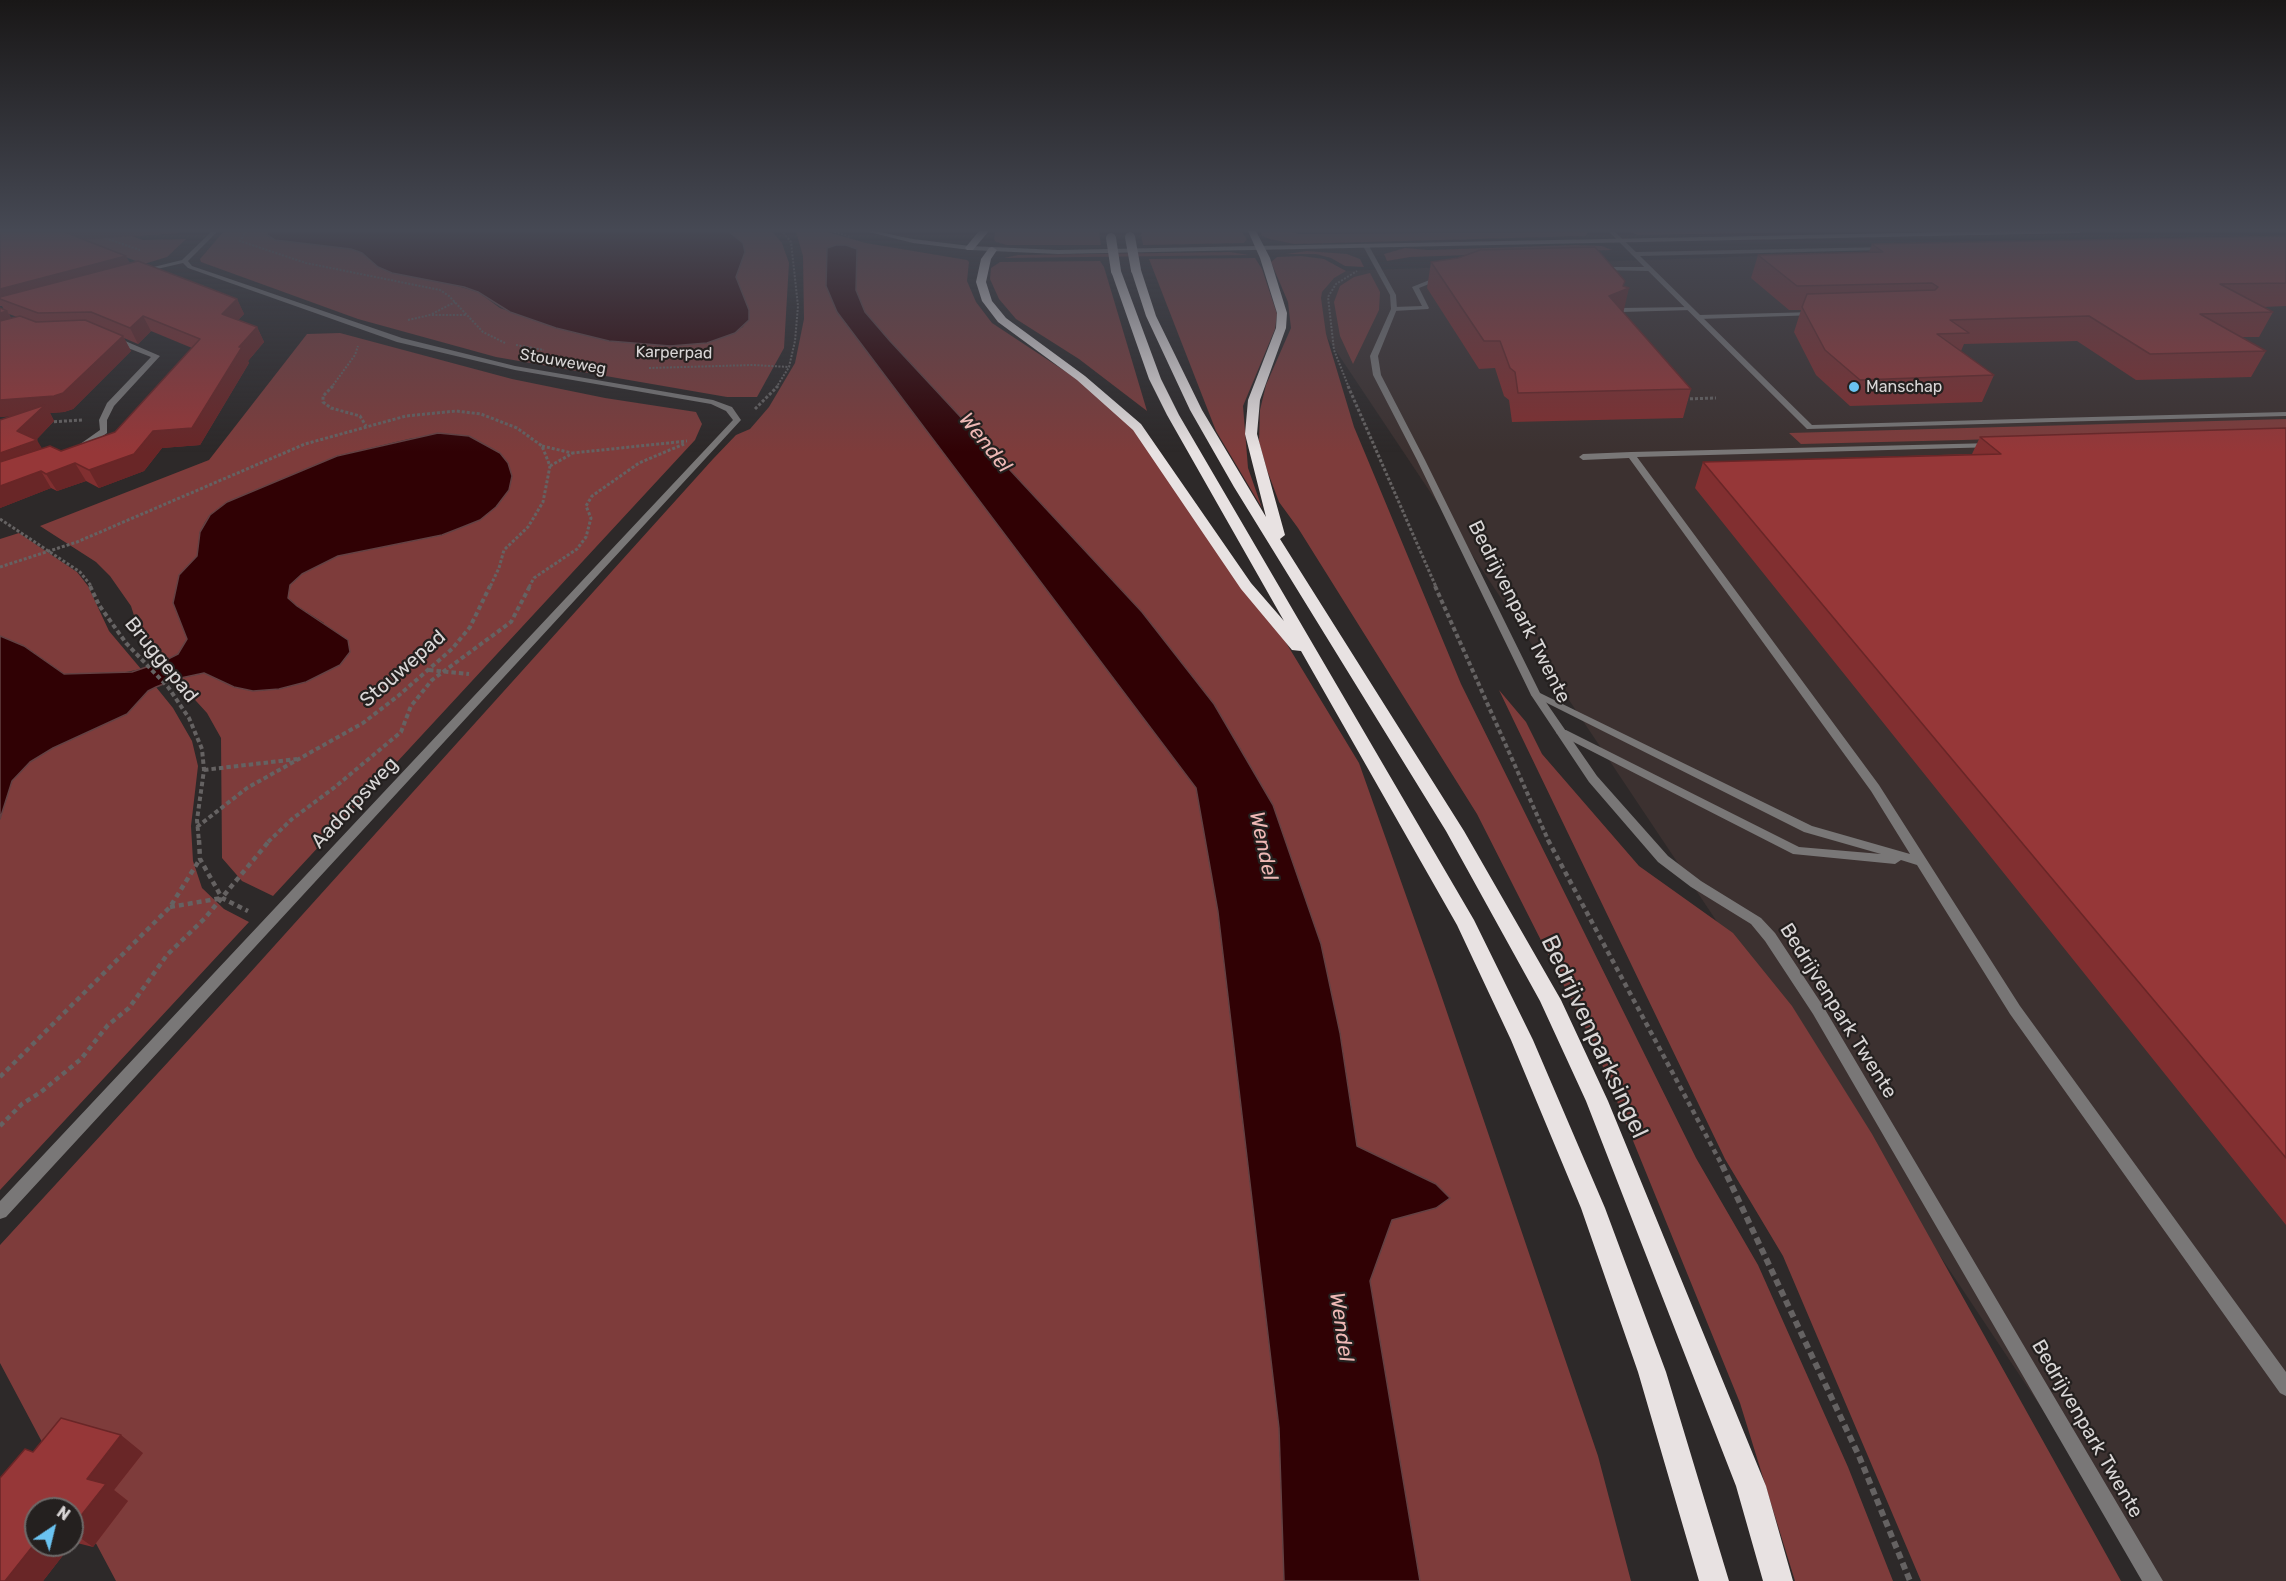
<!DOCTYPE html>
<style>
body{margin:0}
#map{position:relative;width:2286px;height:1581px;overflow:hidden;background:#2d2929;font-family:Rubik,sans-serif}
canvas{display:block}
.north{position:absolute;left:24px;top:1497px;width:60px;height:60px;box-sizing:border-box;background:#24201f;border:2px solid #6c6968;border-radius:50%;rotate:35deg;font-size:16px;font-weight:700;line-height:24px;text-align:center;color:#d9d6d6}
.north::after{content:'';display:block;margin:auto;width:21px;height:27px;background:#6ac3f1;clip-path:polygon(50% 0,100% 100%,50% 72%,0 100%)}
</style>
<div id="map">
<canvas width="2286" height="1581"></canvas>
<div class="north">N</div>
</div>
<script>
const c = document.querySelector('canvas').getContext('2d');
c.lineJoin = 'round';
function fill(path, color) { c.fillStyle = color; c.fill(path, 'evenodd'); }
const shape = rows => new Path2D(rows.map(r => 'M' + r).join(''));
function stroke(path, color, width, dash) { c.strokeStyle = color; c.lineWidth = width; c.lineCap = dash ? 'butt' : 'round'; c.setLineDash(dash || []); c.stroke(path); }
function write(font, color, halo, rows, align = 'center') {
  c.font = font + ' Rubik,sans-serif'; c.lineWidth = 4.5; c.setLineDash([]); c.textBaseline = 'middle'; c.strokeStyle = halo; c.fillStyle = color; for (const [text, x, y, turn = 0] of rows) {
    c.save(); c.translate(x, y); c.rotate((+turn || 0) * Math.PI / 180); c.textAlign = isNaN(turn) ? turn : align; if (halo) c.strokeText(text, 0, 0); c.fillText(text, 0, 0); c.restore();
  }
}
const built = shape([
 [2286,237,2286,1581,2157,1581,1284,273]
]);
const green = shape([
 [55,231,118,231,143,240,186,239,167,257,144,264],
 [224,231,268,231,267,235,351,249,362,253,370,260,478,292,500,308,556,328,609,341,670,346,707,343,743,327,749,310,736,277,745,252,743,243,728,231,772,231,782,243,789,263,784,348,757,397,727,397,496,357,358,319,201,262,200,259],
 [793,231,824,231,866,243,967,260,969,262,967,281,976,302,992,323,1080,381,1123,418,1145,443,1268,613,1359,763,1436,980,1598,1456,1631,1581,1420,1581,1370,1281,1392,1220,1436,1208,1449,1198,1436,1184,1357,1146,1340,1033,1273,805,1214,704,1142,612,890,341,865,312,856,290,857,249,837,312,1196,788,1218,912,1279,1428,1284,1581,116,1581,0,1363,0,1245,248,975,713,459,736,435,750,429,769,407,795,363,804,319,803,256,796,232],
 [995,231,1099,231,1101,245,1007,245,996,242,994,239],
 [1142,231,1241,231,1247,239,1244,243,1143,245,1141,235],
 [1260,231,1289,231,1299,234,1588,232,1586,236,1294,244,1270,239,1262,236],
 [1632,231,1873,231,1638,235,1630,232],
 [1575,245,1602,246,1612,250,1410,257,1387,261,1384,254,1405,248,1429,250],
 [1307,251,1347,254,1360,259,1364,267,1345,266,1331,258,1316,254,1286,254],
 [1230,252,1249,255,1004,258,1018,255],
 [1301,256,1324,259,1346,271,1334,278,1322,292,1321,298,1326,334,1354,427,1367,458,1461,684,1696,1158,1758,1265,1848,1467,1893,1581,1795,1581,1740,1403,1594,1045,1477,814,1298,528,1279,502,1267,470,1259,442,1260,410,1266,385,1291,328,1288,302,1271,262,1277,257],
 [1255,258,1262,269,1277,314,1275,329,1243,406,1248,468,1262,508,1216,431,1149,259],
 [1100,261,1104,267,1147,411,1079,359,1016,319,999,299,990,279,991,268,1000,262],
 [1370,273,1380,292,1379,310,1353,364,1340,336,1334,302,1340,286,1354,277],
 [340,333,512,379,605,398,696,412,702,424,695,440,273,896,242,881,222,858,221,738,207,713,176,679,205,673,234,687,253,691,279,689,306,682,324,623,297,606,288,598,290,585,302,574,338,556,442,535,479,520,413,438,337,456,227,502,210,515,205,522,200,532,198,556,179,575,183,624,187,639,178,654,164,661,137,625,131,606,110,576,96,562,40,526,209,460,307,334],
 [2286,419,2286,430,1963,440,1801,444,1789,433],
 [19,533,77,572,88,586,109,631,141,669,116,674,64,674,24,646,0,636,0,539],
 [156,687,173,708,192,741,198,766,191,826,193,861,202,888,224,909,249,922,0,1190,0,819,5,802,12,781,30,762,53,748,127,714,148,691],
 [1499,690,1526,722,1542,754,1639,866,1733,933,1792,1006,1872,1134,2121,1581,1921,1581,1783,1256,1725,1159]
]);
const water = shape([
 [268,231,728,231,743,243,745,252,736,277,749,310,749,320,735,333,707,343,670,346,609,341,556,328,510,312,478,292,464,287,392,273,378,267,362,253,351,249,275,240,267,235,268,231],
 [836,245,846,245,857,249,856,290,865,312,890,341,1142,612,1214,704,1273,805,1321,944,1340,1033,1357,1146,1436,1184,1450,1198,1436,1208,1392,1220,1370,1281,1420,1581,1284,1581,1279,1428,1218,912,1196,788,837,312,826,286,827,248,836,245],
 [438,433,469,436,500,453,508,463,512,476,509,490,496,507,480,520,460,528,442,535,338,556,302,574,290,585,288,598,297,606,348,640,350,652,340,665,306,682,279,689,253,691,234,687,204,673,176,679,156,687,148,691,127,714,53,748,30,762,12,781,0,819,0,636,24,646,64,674,132,672,164,661,178,654,187,639,173,603,179,575,197,556,200,532,210,515,227,502,337,456,438,433]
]);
const pathFar4 = shape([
 [246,231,240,241,306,263,440,290,449,296,483,332,505,343],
 [831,231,851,237],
 [102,237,140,250],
 [432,314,455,302],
 [408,320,430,315,466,315],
 [516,345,544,350],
 [649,368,753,365,789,367],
 [331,388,355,355,358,346],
 [776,388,789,367,795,341,798,306,791,242,782,231],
 [1349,388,1334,350,1328,297,1336,284,1357,271]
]);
const pathFar3 = shape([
 [333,386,323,396,323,402,331,408,360,416,366,426],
 [1348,386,1436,587],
 [1685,399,1716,398],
 [755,409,778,386],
 [49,422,83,420],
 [542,446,572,453],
 [550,466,573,453,687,441],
 [0,519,80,572,92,587],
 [0,567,77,542,305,444,406,416,456,411,481,414,517,428,542,446,550,466,543,502,528,527,504,550,499,568,490,587],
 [529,587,534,578,577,549,586,537,591,518,586,506,592,496,639,463,684,444]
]);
const pathFar2 = shape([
 [90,586,99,605,126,643,168,687,189,718,202,749,204,770,197,820,199,842],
 [1435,586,1549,842],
 [429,670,469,674],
 [204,770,297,759],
 [197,827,247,788,363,723,398,696,452,649,470,627,490,586],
 [268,842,292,819,335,787,401,732,411,706,432,680,511,622,530,586]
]);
const pathFar1 = shape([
 [199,840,200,859,222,898,248,911],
 [1548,840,1723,1167],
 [170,907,222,898],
 [0,1077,170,907,200,859],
 [0,1126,22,1104,41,1092,81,1059,108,1025,129,1008,167,955,205,918,270,840]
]);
const path = shape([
 [1722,1165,1859,1456,1910,1581]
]);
const lane = shape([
 [1594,267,1650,267,1653,269,1650,271,1596,270,1594,269,1594,267],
 [1442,275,1444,276,1444,278,1419,288,1429,308,1428,309,1394,311,1391,309,1394,307,1422,306,1412,287,1442,275],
 [1690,307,1692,308,1692,310,1621,312,1618,310,1621,308,1690,307],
 [1815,312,1817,313,1817,315,1699,319,1696,317,1699,315,1815,312],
 [2286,412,2286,416,2053,422,2049,420,2053,418,2286,412],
 [1993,443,1996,443,1996,447,1637,457,1879,785,2020,1006,2286,1372,2286,1396,2280,1393,2010,1014,1917,865,1901,860,1895,864,1793,854,1556,733,1558,730,1566,730,1799,847,1881,854,1804,832,1531,695,1536,692,1540,693,1812,826,1910,854,1871,791,1629,458,1583,460,1579,457,1583,454,1631,452,1993,443]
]);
const street = shape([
 [212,231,218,231,188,261,192,266,402,338,515,366,713,400,732,407,741,420,6,1217,0,1219,0,1201,733,420,726,411,711,404,515,370,397,342,188,268,183,263,140,273,137,271,182,260,212,231],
 [1608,231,1614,231,1636,252,1887,247,1885,250,1640,256,1812,425,2053,418,2057,420,2053,422,1807,429,1608,231],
 [1366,244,1369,246,1396,295,1397,309,1378,356,1381,375,1425,460,1541,695,1597,776,1668,856,1701,881,1761,918,1775,933,1823,1006,2163,1581,2142,1581,1813,1014,1765,941,1751,924,1691,887,1658,862,1589,782,1531,695,1417,460,1373,375,1370,356,1391,309,1390,295,1363,246,1366,244],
 [110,337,116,337,160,356,114,406,107,420,107,433,82,451,76,451,76,447,100,430,99,420,107,403,151,357,110,341,110,337]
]);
const secondary = shape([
 [865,231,875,231,913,239,970,246,1058,250,1999,231,2082,231,2079,233,1058,254,970,250,913,243,865,231]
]);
const highway = shape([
 [979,231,989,231,973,250,967,250,965,248,979,231],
 [1248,231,1256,231,1270,258,1287,313,1286,328,1260,400,1257,434,1285,535,1280,539,1464,831,1561,1000,1608,1101,1766,1486,1793,1581,1763,1581,1736,1486,1586,1101,1540,1001,1446,831,1234,487,1190,410,1146,316,1131,270,1136,267,1141,270,1156,316,1202,410,1266,517,1245,434,1248,400,1276,328,1277,313,1260,258,1248,231],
 [992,247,997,250,991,259,986,282,992,301,1006,318,1085,376,1141,424,1251,583,1284,621,1167,415,1149,379,1111,271,1116,268,1121,271,1161,379,1179,415,1474,920,1533,1040,1605,1208,1666,1372,1729,1581,1699,1581,1638,1372,1581,1208,1511,1040,1457,925,1301,651,1292,650,1241,589,1133,430,1077,380,998,322,982,301,976,282,981,259,989,248,992,247]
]);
const highwayBridge = shape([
 [1130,237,1136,270],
 [1111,238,1116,271]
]);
const wall = shape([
 [0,231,179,233,84,240,130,263,237,299,244,314,238,320,257,327,264,342,248,361,249,363,200,445,162,448,144,471,99,488,86,481,57,491,51,488,0,508,0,420,10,416,0,417,0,308,4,310,2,306,0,306],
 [9,314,17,317,11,318],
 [151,331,192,348,115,432,61,451,42,449,36,440,54,421,50,413,64,412,73,409,131,351,124,338,138,344],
 [2286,236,2286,306,2263,307,2273,312,2259,337,2241,337,2266,351,2251,377,2136,380,2077,341,1964,344,1961,351,1994,375,1982,402,1850,406,1816,375,1794,332,1801,310,1789,310,1751,278,1758,255,1869,252,1872,244],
 [1431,262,1623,286,1623,312,1691,389,1683,418,1512,422,1509,400,1504,396,1495,368,1479,369,1427,288],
 [2286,428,2286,1225,1695,488,1703,462,1972,454,1980,437],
 [33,1452,143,1453,114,1490,128,1501,93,1547,73,1542,72,1544,72,1509,36,1509,36,1545,71,1545,43,1581,0,1581]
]);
const shadedWall = shape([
 [55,231,181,231,179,233,61,241],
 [126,256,134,270,0,299,0,289],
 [1629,288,1623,314,1609,296],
 [237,299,244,314,229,329,222,314],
 [7,311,16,326,0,331,0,313],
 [143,316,151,331,138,344,130,328],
 [257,327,264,342,248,361,249,363,200,445,162,448,144,471,99,488,89,470,153,431],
 [123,336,131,351,73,409,64,412,50,413,54,421,35,441,37,440,47,457,0,474,0,453,17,431,35,414,0,417,0,400],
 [75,463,86,481,57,491,46,474],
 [41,471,51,488,0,508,0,486],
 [121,1435,143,1453,114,1490,128,1501,93,1547,72,1532,72,1527,87,1479],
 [36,1542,36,1545,71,1545,43,1581,5,1581]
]);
const building = shape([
 [0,231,62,231,126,256,0,289,0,231],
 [2286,236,2286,283,2220,284,2273,312,2200,314,2266,351,2150,354,2089,316,1950,320,1969,333,1937,334,1994,375,1860,380,1825,350,1802,307,1807,294,1935,290,1938,287,1932,283,1797,286,1758,255,1883,252,1872,244,2286,236],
 [1595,247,1625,281,1623,286,1629,288,1609,296,1691,389,1518,393,1515,372,1510,368,1500,341,1484,341,1431,262,1458,258,1480,250,1595,247],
 [138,261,237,299,222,314,257,327,239,347,242,347,192,428,153,431,134,454,89,470,75,463,46,474,41,471,0,486,0,462,50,446,61,451,115,432,200,339,143,316,130,328,91,312,38,313,0,299,0,297,138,261],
 [0,308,7,311,0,313,0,308],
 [20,316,36,322,85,320,123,336,63,393,54,396,0,400,0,321,20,316],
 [45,405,17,431,37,440,0,453,0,420,45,405],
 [2286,428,2286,1158,1703,462,2001,454,1980,437,2286,428],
 [61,1418,121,1435,87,1479,106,1484,72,1527,72,1509,36,1509,36,1542,5,1581,0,1581,0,1478,25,1449,33,1452,61,1418]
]);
const markers = [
 [1854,387,6,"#6ac3f1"]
];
const farStreetnames = [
 ["Karperpad",674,353,1],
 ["Stouweweg",563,362,10]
];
const farPoinames = [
 ["Manschap",1866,387]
];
const streetNames = [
 ["Bedrijvenpark Twente",1519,612,63],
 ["Bruggepad",161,660,51],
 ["Stouwepad",403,669,-41],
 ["Aadorpsweg",355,803,-47],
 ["Bedrijvenpark Twente",1838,1011,58],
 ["Bedrijvenpark Twente",2087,1429,60]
];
const waterNames = [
 ["Wendel",985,443,51],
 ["Wendel",1263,846,78],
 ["Wendel",1341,1327,82]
];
const nearStreetnames = [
 ["Bedrijvenparksingel",1594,1037,65]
];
fill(built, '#3c3130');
fill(green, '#7e3c3b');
fill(water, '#300104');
stroke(water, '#634143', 1.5);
stroke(pathFar4, '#656262', 2, [2, 1.5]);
stroke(pathFar3, '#656262', 3, [3, 2]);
stroke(pathFar2, '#656262', 4, [4.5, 3]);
stroke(pathFar1, '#656262', 4.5, [5, 4]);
stroke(path, '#656262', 6, [7, 4.5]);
fill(lane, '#797777');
fill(street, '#797777');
fill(secondary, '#a6a2a2');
fill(highway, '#e8e2e2');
stroke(highwayBridge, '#e8e2e2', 10);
fill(wall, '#812f30');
fill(shadedWall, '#692627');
fill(building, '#963738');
stroke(building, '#692627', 1.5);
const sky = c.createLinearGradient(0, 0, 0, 452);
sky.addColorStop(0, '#191717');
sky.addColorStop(0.51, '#464954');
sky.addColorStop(1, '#46495400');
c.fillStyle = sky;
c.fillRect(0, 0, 2286, 452);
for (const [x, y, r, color] of markers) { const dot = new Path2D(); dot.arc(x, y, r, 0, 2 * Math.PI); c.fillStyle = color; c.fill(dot); stroke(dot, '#24201f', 2); }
write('16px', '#d9d6d6', '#24201f', farStreetnames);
write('16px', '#d9d6d6', '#24201f', farPoinames, 'left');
write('20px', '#d9d6d6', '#24201f', streetNames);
write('italic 21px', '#eeb8b5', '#24201f', waterNames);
write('24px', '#d9d6d6', '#24201f', nearStreetnames);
</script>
